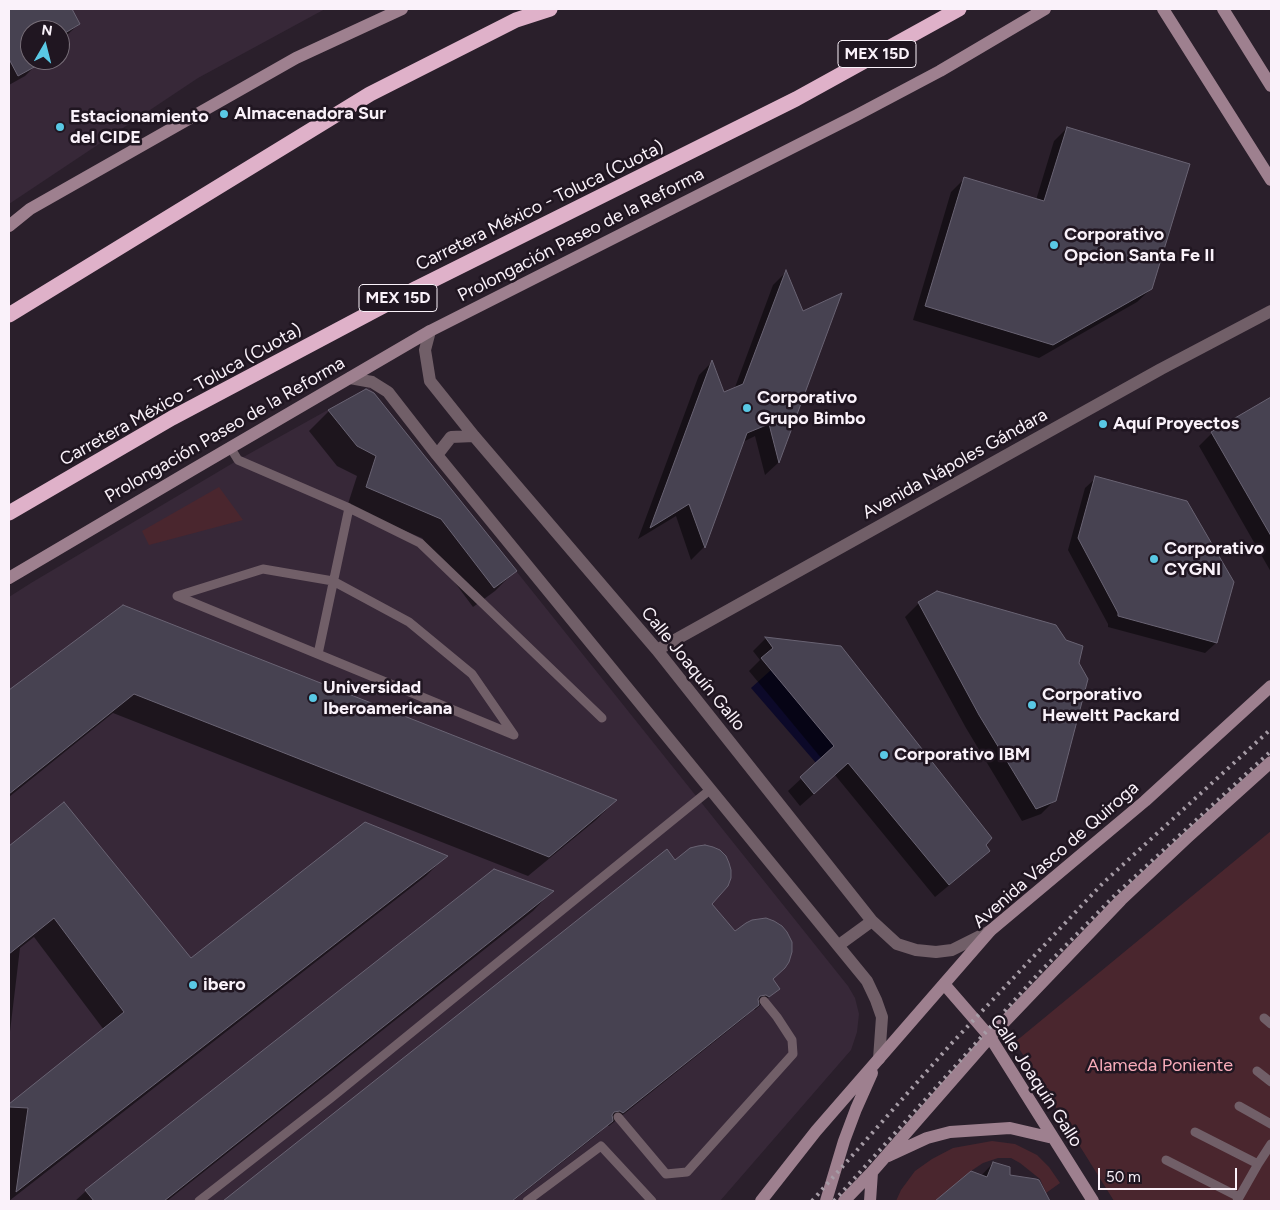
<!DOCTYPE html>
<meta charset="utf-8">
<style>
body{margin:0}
#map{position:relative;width:1280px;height:1210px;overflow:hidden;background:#2a1f2b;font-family:Figtree,sans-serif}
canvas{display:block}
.frame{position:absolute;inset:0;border:10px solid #faf2fa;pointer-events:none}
.north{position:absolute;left:20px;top:20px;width:50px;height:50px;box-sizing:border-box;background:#201621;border:1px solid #776e78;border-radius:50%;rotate:8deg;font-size:14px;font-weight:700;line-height:20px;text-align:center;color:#faf2fa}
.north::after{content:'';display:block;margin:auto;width:18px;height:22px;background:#59c8e4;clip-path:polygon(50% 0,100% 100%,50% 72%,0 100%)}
.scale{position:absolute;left:1098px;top:1168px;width:139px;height:22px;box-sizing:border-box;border:2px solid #faf2fa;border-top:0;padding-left:6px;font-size:15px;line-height:18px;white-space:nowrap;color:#faf2fa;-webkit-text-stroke:4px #201621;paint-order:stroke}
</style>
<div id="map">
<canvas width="1280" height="1210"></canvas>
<div class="frame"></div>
<div class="north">N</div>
<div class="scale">50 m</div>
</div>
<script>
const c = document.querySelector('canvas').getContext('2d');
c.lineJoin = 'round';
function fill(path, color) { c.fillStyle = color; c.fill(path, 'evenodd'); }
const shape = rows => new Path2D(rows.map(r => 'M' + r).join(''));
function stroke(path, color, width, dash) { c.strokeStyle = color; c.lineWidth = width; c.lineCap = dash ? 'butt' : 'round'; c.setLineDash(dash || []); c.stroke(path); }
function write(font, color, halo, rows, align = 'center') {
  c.font = font + ' Figtree,sans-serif'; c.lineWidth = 5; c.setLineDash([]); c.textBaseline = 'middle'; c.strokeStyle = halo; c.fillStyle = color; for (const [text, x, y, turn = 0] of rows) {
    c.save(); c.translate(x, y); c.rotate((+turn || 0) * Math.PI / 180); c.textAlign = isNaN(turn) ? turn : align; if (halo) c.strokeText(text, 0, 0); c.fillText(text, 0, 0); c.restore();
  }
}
const built = shape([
 [9,9,325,9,198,78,9,204],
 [30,30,60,30,60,60,30,60],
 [369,387,848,986,855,998,859,1014,857,1032,851,1050,720,1201,9,1201,9,597,31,583,238,460]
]);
const green = shape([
 [219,487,243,520,149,545,142,531],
 [1271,831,1271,1201,1114,1201,1015,1042],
 [992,1141,1015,1144,1037,1155,1049,1167,1060,1183,1046,1193,1040,1179,1020,1163,1011,1158,998,1158,983,1163,971,1171,936,1201,896,1201,901,1190,915,1171,932,1159,953,1148]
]);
const water = shape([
 [771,670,834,746,816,763,751,688]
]);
const shadow = shape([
 [9,9,71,9,79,24,67,35,60,40,60,30,30,30,30,60,34,60,36,65,25,76,9,85],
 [1067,128,1151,289,1137,302,1039,358,913,320,951,192,965,178,1036,200,1054,141],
 [786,272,802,312,839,295,778,463,765,475,755,436,743,442,704,547,691,560,676,516,638,539,699,375,712,362,724,394,734,390,773,285],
 [1268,400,1271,405,1271,572,1199,446,1212,433],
 [329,411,515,571,495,591,473,607,422,538,347,507,357,476,337,466,309,431],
 [1096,478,1232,582,1216,643,1205,653,1108,627,1108,624,1068,550,1085,488],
 [919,603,1055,800,1041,814,1022,821,966,728,905,617],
 [123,606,615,801,596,820,528,876,113,713,9,797,9,692],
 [766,638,840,647,989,851,976,863,935,897,835,775,800,806,788,791,822,759,749,671,760,660,753,651],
 [64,804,190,959,445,857,426,876,9,1201,9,1105,104,1030,34,937,20,948,9,1040,9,847],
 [666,851,735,933,778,989,755,1010,754,1009,744,1018,609,1126,607,1125,598,1134,513,1201,225,1201],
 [494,870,552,891,533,911,167,1201,75,1201,86,1191],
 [993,1163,1009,1176,1038,1181,1049,1201,937,1201,940,1198,981,1176]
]);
const building = shape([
 [9,9,72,9,80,24,60,36,60,30,30,30,30,60,35,60,38,65,18,76,9,59,9,9],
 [1067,127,1190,164,1152,289,1053,345,925,306,964,177,1044,201,1067,127],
 [786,270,803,311,842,293,779,463,769,424,747,433,705,548,689,504,650,528,712,360,724,392,743,384,786,270],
 [366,389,374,393,517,571,494,588,441,519,366,487,376,456,357,446,328,410,366,389],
 [1271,397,1271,536,1211,432,1271,397],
 [1095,476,1187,501,1234,582,1217,643,1118,616,1118,613,1078,538,1095,476],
 [937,591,1056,625,1066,640,1083,646,1079,663,1088,679,1056,801,1036,809,979,715,918,602,937,591],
 [123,605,617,800,549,857,134,694,9,794,9,690,123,605],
 [765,637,841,646,992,838,986,845,990,851,949,885,848,763,814,794,800,777,834,746,761,658,773,648,765,637],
 [64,802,191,958,365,822,448,856,16,1192,28,1108,9,1107,9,1104,124,1012,54,918,9,954,9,846,64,802],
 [705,845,713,847,720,850,726,856,729,863,731,870,731,878,728,886,712,904,735,931,746,923,752,920,766,918,774,921,782,926,787,932,792,942,792,952,789,962,785,968,773,979,780,989,769,997,766,995,760,996,758,999,759,1005,623,1113,620,1111,614,1112,612,1115,613,1121,512,1201,223,1201,667,849,675,860,690,848,698,846,705,845],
 [494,869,554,891,164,1201,94,1201,85,1190,494,869],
 [993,1162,1010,1167,1010,1175,1036,1179,1039,1180,1050,1201,935,1201,971,1171,987,1177,993,1162]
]);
const lane = shape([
 [230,447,238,460,349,508,420,543,602,718],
 [263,569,333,581,409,622,472,674,514,735,177,596,263,569],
 [318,654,349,508],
 [1264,1018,1271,1024],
 [1257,1071,1271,1082],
 [1239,1106,1271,1124],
 [618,1117,666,1174,687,1172,793,1054,792,1040,777,1017,764,1001],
 [1195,1132,1258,1164],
 [1166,1160,1239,1197],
 [199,1201,331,1098,711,789],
 [527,1201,601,1146,652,1201],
 [1237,1201,1258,1164,1271,1144]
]);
const street = shape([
 [430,331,425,350,430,381,474,436,657,650,872,921,897,944,916,950,936,952,952,950,990,931],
 [350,378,372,382,388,392,437,455,867,981,876,1000,882,1017,879,1059],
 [437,455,451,437,474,436],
 [657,650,1161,369,1271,311],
 [839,945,872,921]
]);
const secondary = shape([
 [1163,9,1271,180],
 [1223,9,1271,86],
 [9,226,30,209,296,58,402,9],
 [9,578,192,470,430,331,857,115,940,71,1045,9],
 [944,984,990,1037,1093,1201],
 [888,1156,927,1138,950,1132,1010,1128,1053,1138],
 [761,1201,816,1131,990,931,1145,801,1271,686],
 [826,1201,844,1141,856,1109,872,1073],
 [844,1201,872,1172,990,1037,1121,900,1188,837,1271,762],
 [870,1201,872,1172]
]);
const highway = shape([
 [9,315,370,94,516,20,550,9],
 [9,513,172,418,417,288,796,99,959,9]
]);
const rail = shape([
 [812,1201,951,1044,1103,883,1271,729],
 [834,1201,1038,974,1116,894,1271,751]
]);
const markers = [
 [224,114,5,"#59c8e4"],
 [60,127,5,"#59c8e4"],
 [1054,245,5,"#59c8e4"],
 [747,408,5,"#59c8e4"],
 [1103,424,5,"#59c8e4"],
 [1154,559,5,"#59c8e4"],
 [313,698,5,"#59c8e4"],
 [1032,705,5,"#59c8e4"],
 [884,755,5,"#59c8e4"],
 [193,985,5,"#59c8e4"]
];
const shields = [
 [877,54,78],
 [398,298,78]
];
const shieldNames = [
 ["MEX 15D",877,54],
 ["MEX 15D",398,298]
];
const poiNames = [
 ["Almacenadora Sur",234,114],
 ["Estacionamiento",70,117],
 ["del CIDE",70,138],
 ["Corporativo",1064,235],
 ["Opcion Santa Fe II",1064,256],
 ["Corporativo",757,398],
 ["Grupo Bimbo",757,419],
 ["Aquí Proyectos",1113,424],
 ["Corporativo",1164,549],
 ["CYGNI",1164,570],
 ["Universidad",323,688],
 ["Iberoamericana",323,709],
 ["Corporativo",1042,695],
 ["Heweltt Packard",1042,716],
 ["Corporativo IBM",894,755],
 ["ibero",203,985]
];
const streetNames = [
 ["Carretera México - Toluca (Cuota)",540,206,-26],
 ["Prolongación Paseo de la Reforma",581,235,-27],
 ["Carretera México - Toluca (Cuota)",181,395,-29],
 ["Prolongación Paseo de la Reforma",225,430,-30],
 ["Avenida Nápoles Gándara",955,464,-29],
 ["Calle Joaquín Gallo",693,669,51],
 ["Avenida Vasco de Quiroga",1056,855,-41],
 ["Calle Joaquín Gallo",1036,1081,57]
];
const parkNames = [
 ["Alameda Poniente",1160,1066]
];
fill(built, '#372838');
fill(green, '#4a262e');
fill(water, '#0c0929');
fill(shadow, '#0007');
fill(building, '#474251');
stroke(building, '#696373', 1);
stroke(lane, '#715f68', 9);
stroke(street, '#715f68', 12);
stroke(secondary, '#9e808f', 12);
stroke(highway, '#dfb1c9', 15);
stroke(rail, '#a69ca6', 4, [2.5, 5]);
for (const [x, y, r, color] of markers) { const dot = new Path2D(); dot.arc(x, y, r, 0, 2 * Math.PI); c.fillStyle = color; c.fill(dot); stroke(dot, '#201621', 2); }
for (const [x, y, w] of shields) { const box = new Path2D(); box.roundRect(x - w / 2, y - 13.5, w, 27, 4); c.fillStyle = '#201621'; c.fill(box); stroke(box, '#faf2fa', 1); }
write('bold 16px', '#faf2fa', null, shieldNames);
write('bold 18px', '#faf2fa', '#201621', poiNames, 'left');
write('18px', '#faf2fa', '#201621', streetNames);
write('18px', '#f9acba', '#201621', parkNames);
</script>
